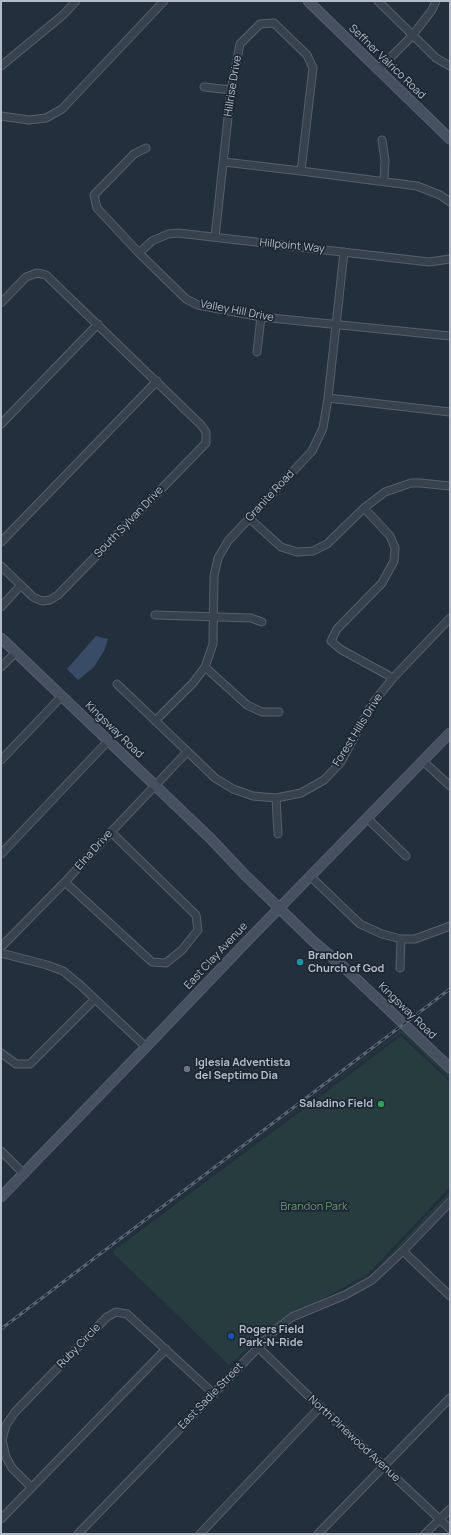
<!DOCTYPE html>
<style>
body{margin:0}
#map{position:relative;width:451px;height:1535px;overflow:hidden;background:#242f3e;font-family:Manrope,sans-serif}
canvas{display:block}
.frame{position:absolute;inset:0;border:2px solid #b4bcc9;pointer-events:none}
</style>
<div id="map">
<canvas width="451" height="1535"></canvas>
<div class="frame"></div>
</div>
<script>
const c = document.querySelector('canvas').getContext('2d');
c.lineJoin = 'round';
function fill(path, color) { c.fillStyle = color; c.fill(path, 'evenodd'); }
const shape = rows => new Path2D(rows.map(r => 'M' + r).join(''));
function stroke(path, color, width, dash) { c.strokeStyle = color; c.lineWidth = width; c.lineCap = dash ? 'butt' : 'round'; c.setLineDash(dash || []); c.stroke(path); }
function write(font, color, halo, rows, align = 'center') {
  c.font = font + ' Manrope,sans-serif'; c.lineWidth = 3.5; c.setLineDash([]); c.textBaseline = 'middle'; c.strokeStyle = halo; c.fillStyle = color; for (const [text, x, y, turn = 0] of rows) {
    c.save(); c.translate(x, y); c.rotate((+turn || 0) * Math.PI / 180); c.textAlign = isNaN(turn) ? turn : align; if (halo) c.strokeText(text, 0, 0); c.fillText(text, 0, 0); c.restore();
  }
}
const green = shape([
 [403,1029,450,1072,450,1079,403,1034,400,1033,111,1249],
 [401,1036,450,1082,450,1187,367,1275,277,1323,229,1365,112,1252],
 [450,1191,450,1197,401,1249,370,1277,333,1296,369,1277]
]);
const water = shape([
 [96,636,108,639,104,651,94,667,78,680,67,669]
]);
const street = shape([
 [378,1,436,58,450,66],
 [1,66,63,15,76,1],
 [378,70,412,36,432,10,436,1],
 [204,87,231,90],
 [1,116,29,120,46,118,62,109,164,1],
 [382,140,385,160,384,181],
 [146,148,134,154,94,195,97,208,139,253,186,299,198,305,261,317,450,336],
 [224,162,301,171,417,186,440,195,450,202],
 [215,237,231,90,240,44,260,24,274,23,307,55,313,68,301,171],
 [139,253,152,241,168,234,178,233,429,262,450,259],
 [1,303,26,277,37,273,46,275,201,425,206,432,206,443,58,595,50,600,42,601,33,597,1,566],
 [257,352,261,317],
 [328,398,450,412],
 [1,424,98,324],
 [364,508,390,536,395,548,394,561,382,583,337,629,331,641,340,649,393,678],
 [249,518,281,547,297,552,313,551,327,544,364,508,385,492,411,483,420,483,450,486],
 [1,542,157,381],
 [1,607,21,585],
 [155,615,251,618,262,622],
 [1,667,16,652],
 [205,667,247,705,262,712,279,712],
 [117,684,215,778,233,789,253,796,276,798,301,793,324,780,341,762,372,704,393,678,450,618],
 [155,721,193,683,205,667,213,644,214,576,218,558,228,541,312,451,323,428,328,398,344,252],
 [1,760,62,696],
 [423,761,450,786],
 [276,798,278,834],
 [367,818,406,856],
 [1,854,108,741],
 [310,876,360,924,382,934,401,939,415,939,450,926],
 [65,882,152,962,166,963,182,950,198,930,196,915,111,832],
 [1,947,65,882,111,832,187,752],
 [1,953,47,965,63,971,79,984,146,1047],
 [400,968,401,939],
 [1,1053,16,1064,30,1064,95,999],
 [1,1151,24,1174],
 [403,1251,450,1296],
 [259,1348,297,1385,450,1529],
 [31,1487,12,1468,6,1457,2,1440,6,1425,15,1412,107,1317,116,1312,127,1314,214,1394],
 [1,1519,166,1349],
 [78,1534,275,1330,292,1317,345,1295,372,1280,403,1251,450,1202],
 [200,1534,320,1407],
 [318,1534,450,1398],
 [425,1534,450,1509]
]);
const secondary = shape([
 [308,1,450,139],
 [1,638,211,839,245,875,313,941,348,971,450,1068],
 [1,1197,146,1047,250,938,450,733]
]);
const rail = shape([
 [1,1329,450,989]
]);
const markers = [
 [300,962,4,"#0f9aa8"],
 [187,1069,4,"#6b7280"],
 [381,1104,4,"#2e9e5b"],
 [231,1336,4,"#1a4fb4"]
];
const streetNames = [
 ["Seffner Valrico Road",387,62,44],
 ["Hillrise Drive",233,86,-81],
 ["Hillpoint Way",292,246,6],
 ["Valley Hill Drive",237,311,11],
 ["Granite Road",270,496,-47],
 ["South Sylvan Drive",129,522,-46],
 ["Kingsway Road",114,730,44],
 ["Forest Hills Drive",358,730,-58],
 ["Elna Drive",94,850,-48],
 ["East Clay Avenue",216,956,-47],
 ["Kingsway Road",407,1011,44],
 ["Ruby Circle",79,1346,-46],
 ["East Sadie Street",211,1396,-46],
 ["North Pinewood Avenue",354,1439,43]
];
const poiNames = [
 ["Brandon",308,956],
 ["Church of God",308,969],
 ["Iglesia Adventista",195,1063],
 ["del Septimo Dia",195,1076],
 ["Saladino Field",373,1104,"right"],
 ["Rogers Field",239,1330],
 ["Park-N-Ride",239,1343]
];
const parkNames = [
 ["Brandon Park",314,1207]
];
fill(green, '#263c3f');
fill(water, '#394c67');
stroke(street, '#565f6c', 9);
stroke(secondary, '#565f6c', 11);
stroke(street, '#38414e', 7);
stroke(secondary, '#465061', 9);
stroke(rail, '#5a6575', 3);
stroke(rail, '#1d2633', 1.5, [4.5]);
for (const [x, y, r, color] of markers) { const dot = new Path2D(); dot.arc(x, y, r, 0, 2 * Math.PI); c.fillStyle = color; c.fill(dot); stroke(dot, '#1d2633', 1.5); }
write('11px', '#b4bcc9', '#1d2633', streetNames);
write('bold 11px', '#b4bcc9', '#1d2633', poiNames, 'left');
write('11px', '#6b9a76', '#1d2633', parkNames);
</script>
